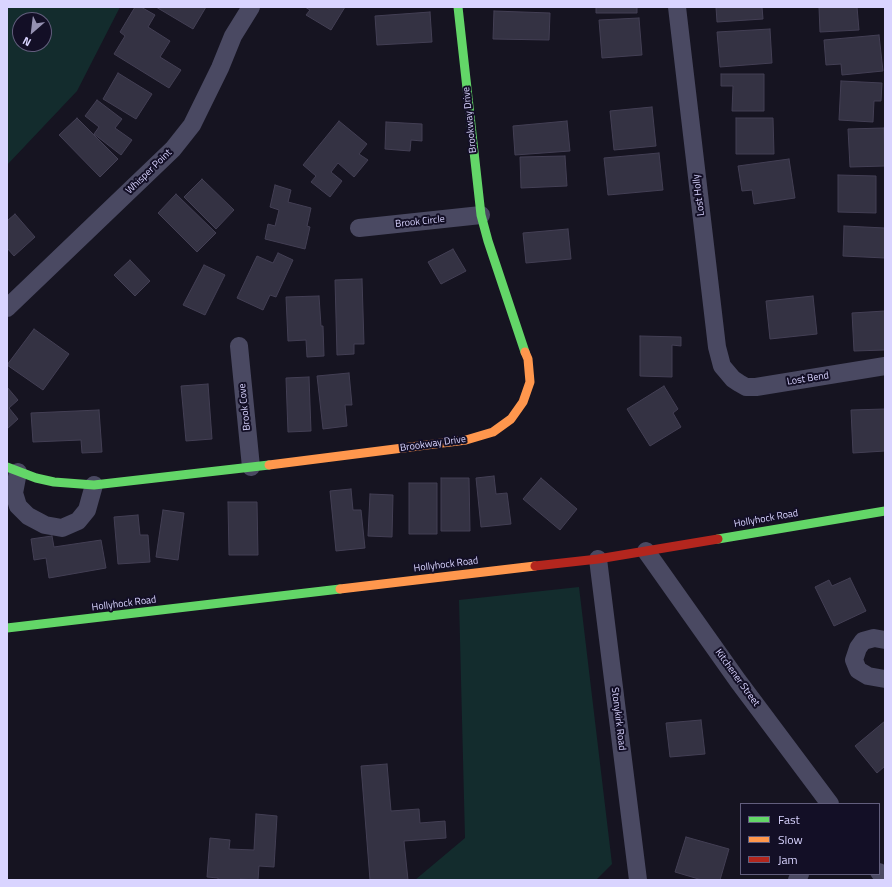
<!DOCTYPE html>
<style>
body{margin:0}
#map{position:relative;width:892px;height:887px;overflow:hidden;background:#161421;font-family:"Titillium Web",sans-serif}
canvas{display:block}
.frame{position:absolute;inset:0;border:8px solid #d9d4ff;pointer-events:none}
.legend{position:absolute;left:740px;top:803px;width:140px;height:72px;box-sizing:border-box;background:#130f26;border:1px solid #625e7d;margin:0;padding:5px 7px;list-style:none;font-size:12px;color:#d9d4ff}
.legend li{display:flex;align-items:center;gap:8px;height:20px}
.legend b{width:20px;border:1px solid #625e7d}
.north{position:absolute;left:12px;top:12px;width:40px;height:40px;box-sizing:border-box;background:#130f26;border:1px solid #625e7d;border-radius:50%;rotate:208deg;font-size:11px;font-weight:700;line-height:16px;text-align:center;color:#d9d4ff}
.north::after{content:'';display:block;margin:auto;width:14px;height:18px;background:#9591b1;clip-path:polygon(50% 0,100% 100%,50% 72%,0 100%)}
</style>
<div id="map">
<canvas width="892" height="887"></canvas>
<div class="frame"></div>
<ul class="legend">
<li><b style="height:5px;background:#63d668"></b>Fast</li>
<li><b style="height:5px;background:#ff974d"></b>Slow</li>
<li><b style="height:5px;background:#b3261e"></b>Jam</li>
</ul>
<div class="north">N</div>
</div>
<script>
const c = document.querySelector('canvas').getContext('2d');
c.lineJoin = 'round';
function fill(path, color) { c.fillStyle = color; c.fill(path, 'evenodd'); }
const shape = rows => new Path2D(rows.map(r => 'M' + r).join(''));
function stroke(path, color, width, dash) { c.strokeStyle = color; c.lineWidth = width; c.lineCap = dash ? 'butt' : 'round'; c.setLineDash(dash || []); c.stroke(path); }
function write(font, color, halo, rows, align = 'center') {
  c.font = font + ' "Titillium Web",sans-serif'; c.lineWidth = 4; c.setLineDash([]); c.textBaseline = 'middle'; c.strokeStyle = halo; c.fillStyle = color; for (const [text, x, y, turn = 0] of rows) {
    c.save(); c.translate(x, y); c.rotate((+turn || 0) * Math.PI / 180); c.textAlign = isNaN(turn) ? turn : align; if (halo) c.strokeText(text, 0, 0); c.fillText(text, 0, 0); c.restore();
  }
}
const green = shape([
 [7,7,120,7,77,91,7,165],
 [20,20,44,20,44,44,20,44],
 [579,587,612,864,596,880,415,880,465,838,459,600]
]);
const building = shape([
 [135,7,141,7,155,15,148,27,170,41,160,57,181,70,169,88,114,54,125,36,120,32,135,7],
 [156,7,206,7,193,29,156,7],
 [305,7,345,7,331,30,306,15,310,10,305,7],
 [596,7,637,7,637,13,596,13,596,7],
 [716,7,762,7,763,19,717,22,716,7],
 [819,7,857,7,859,30,820,32,819,7],
 [494,11,550,13,549,40,493,39,494,11],
 [430,12,432,42,377,45,375,16,430,12],
 [639,18,642,55,602,58,599,20,639,18],
 [770,29,772,63,720,67,717,32,770,29],
 [879,35,883,71,842,75,841,64,826,65,824,40,879,35],
 [118,73,152,94,136,119,103,99,118,73],
 [721,74,764,74,764,111,732,111,733,86,721,86,721,74],
 [841,81,882,83,881,101,874,101,873,122,839,120,841,81],
 [97,100,122,119,115,128,132,140,121,155,94,134,99,127,85,116,97,100],
 [652,107,656,146,614,150,610,111,652,107],
 [77,118,118,159,100,177,59,135,77,118],
 [736,118,773,118,774,154,736,154,736,118],
 [339,121,367,144,359,154,368,160,354,177,338,163,331,172,342,181,330,197,311,182,316,176,303,165,339,121],
 [567,121,570,151,515,155,513,126,567,121],
 [386,122,422,124,422,141,411,140,410,151,385,149,386,122],
 [884,128,885,166,850,167,848,129,884,128],
 [659,153,663,190,608,195,604,158,659,153],
 [565,156,567,186,521,188,520,157,565,156],
 [789,159,795,198,754,204,752,190,742,191,738,166,789,159],
 [838,175,876,176,876,213,838,212,838,175],
 [202,179,234,210,216,229,184,197,202,179],
 [275,185,291,190,288,202,311,208,307,226,310,227,305,249,265,239,268,224,275,226,279,210,270,207,275,185],
 [176,194,216,233,197,252,158,213,176,194],
 [15,214,35,237,14,256,7,248,7,221,15,214],
 [844,226,885,228,885,258,843,256,844,226],
 [568,229,571,259,526,263,523,233,568,229],
 [453,249,466,271,441,284,428,262,453,249],
 [278,253,293,260,276,297,270,295,263,310,237,298,257,256,273,263,278,253],
 [130,260,150,281,135,296,114,275,130,260],
 [204,265,225,275,205,315,183,305,204,265],
 [362,279,364,344,354,344,354,354,337,355,335,280,362,279],
 [319,296,321,326,323,326,324,356,307,357,306,340,288,341,286,297,319,296],
 [813,296,817,334,770,339,766,301,813,296],
 [885,311,885,350,854,351,852,313,885,311],
 [34,329,69,354,43,390,7,365,34,329],
 [640,336,681,337,681,346,672,345,672,377,640,376,640,336],
 [349,373,352,405,345,405,347,426,323,429,317,376,349,373],
 [309,377,311,431,288,432,286,378,309,377],
 [208,384,212,439,186,441,181,386,208,384],
 [664,386,678,409,673,413,681,427,650,446,627,409,664,386],
 [7,387,18,400,9,408,18,419,7,429,7,387],
 [885,409,885,451,853,453,851,410,885,409],
 [99,410,102,452,82,453,81,440,33,442,31,413,99,410],
 [494,476,496,494,507,493,511,524,481,527,476,478,494,476],
 [441,478,469,478,470,531,441,531,441,478],
 [541,478,577,509,560,530,523,499,541,478],
 [409,483,437,483,437,534,409,534,409,483],
 [351,489,353,510,361,510,365,548,336,551,330,491,351,489],
 [370,494,393,495,392,537,368,536,370,494],
 [228,502,257,502,258,555,229,555,228,502],
 [163,510,184,513,178,560,156,557,163,510],
 [138,515,140,535,148,535,150,562,118,564,114,517,138,515],
 [52,536,54,547,101,540,106,568,49,578,46,558,34,560,31,539,52,536],
 [850,578,866,611,834,626,815,587,829,580,832,586,850,578],
 [701,720,705,754,670,757,666,723,701,720],
 [885,721,885,766,877,773,855,746,885,721],
 [387,764,391,811,419,809,420,823,445,821,446,838,404,841,408,880,370,880,361,766,387,764],
 [256,814,277,816,274,867,259,866,258,880,240,879,240,880,218,880,218,878,207,877,210,838,230,840,229,849,254,850,256,814],
 [686,837,729,849,720,880,702,880,675,872,686,837]
]);
const street = shape([
 [677,7,717,347,722,366,733,379,739,383,746,387,756,387,885,366],
 [359,228,481,215],
 [7,308,173,149,192,125,220,68,233,36,251,7],
 [239,346,251,467],
 [18,472,14,493,18,506,28,516,45,525,62,528,78,521,87,510,94,485],
 [646,551,738,681,830,804],
 [598,559,638,880],
 [885,640,874,638,863,641,858,648,854,660,858,670,868,676,885,679],
 [879,872,885,879],
 [797,880,800,874]
]);
const fast = shape([
 [458,7,481,215,488,241,525,352],
 [7,467,36,478,54,482,94,485,269,465],
 [718,539,885,511],
 [7,628,340,589]
]);
const slow = shape([
 [269,465,466,440,493,432,511,419,523,402,530,382,528,359,525,352],
 [340,589,535,566]
]);
const jam = shape([
 [535,566,598,559,718,539]
]);
const streetNames = [
 ["Brookway Drive",470,120,-96],
 ["Whisper Point",149,172,-44],
 ["Lost Holly",699,195,-97],
 ["Brook Circle",420,222,-6],
 ["Lost Bend",808,379,-9],
 ["Brook Cove",245,407,-96],
 ["Brookway Drive",433,444,-8],
 ["Hollyhock Road",766,519,-10],
 ["Hollyhock Road",446,565,-7],
 ["Hollyhock Road",124,604,-7],
 ["Kitchener Street",737,678,54],
 ["Stonykirk Road",618,719,83]
];
fill(green, '#132c2d');
fill(building, '#343243');
stroke(building, '#433f54', 1);
stroke(street, '#4a4962', 18);
stroke(fast, '#63d668', 9);
stroke(slow, '#ff974d', 9);
stroke(jam, '#b3261e', 9);
write('10px', '#d9d4ff', '#130f26', streetNames);
</script>
